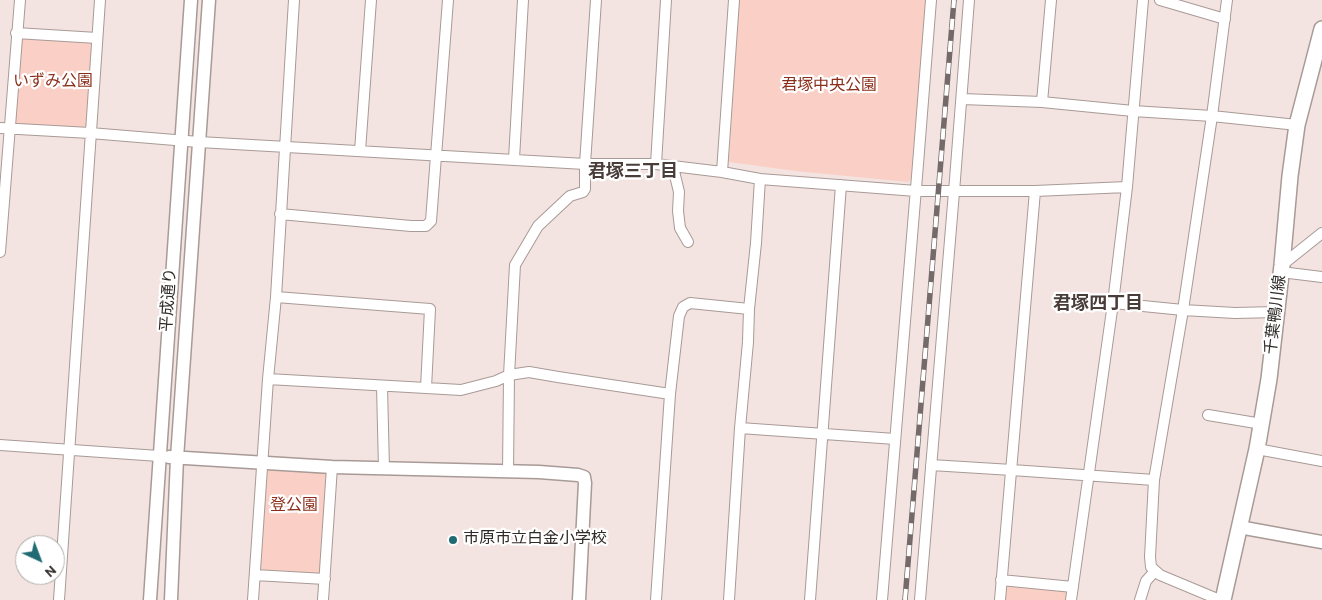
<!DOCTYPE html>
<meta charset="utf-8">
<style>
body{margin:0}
#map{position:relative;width:1322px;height:600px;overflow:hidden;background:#f4e4e1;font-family:Overpass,sans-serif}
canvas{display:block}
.north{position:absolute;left:15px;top:535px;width:50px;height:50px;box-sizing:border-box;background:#fff;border:1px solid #acaaa9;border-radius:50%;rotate:137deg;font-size:14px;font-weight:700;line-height:20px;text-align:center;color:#302a29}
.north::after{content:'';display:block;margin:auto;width:18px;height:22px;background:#206b73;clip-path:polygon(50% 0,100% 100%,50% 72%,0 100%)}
</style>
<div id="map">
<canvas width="1322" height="600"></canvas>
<div class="north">N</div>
</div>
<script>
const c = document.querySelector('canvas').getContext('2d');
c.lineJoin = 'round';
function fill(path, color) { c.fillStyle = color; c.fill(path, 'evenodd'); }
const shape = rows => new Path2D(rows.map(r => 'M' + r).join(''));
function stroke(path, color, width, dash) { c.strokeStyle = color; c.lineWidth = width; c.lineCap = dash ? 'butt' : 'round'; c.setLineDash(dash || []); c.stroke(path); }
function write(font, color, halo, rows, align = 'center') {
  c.font = font + ' Overpass,"Noto Sans JP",sans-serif'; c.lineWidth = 4.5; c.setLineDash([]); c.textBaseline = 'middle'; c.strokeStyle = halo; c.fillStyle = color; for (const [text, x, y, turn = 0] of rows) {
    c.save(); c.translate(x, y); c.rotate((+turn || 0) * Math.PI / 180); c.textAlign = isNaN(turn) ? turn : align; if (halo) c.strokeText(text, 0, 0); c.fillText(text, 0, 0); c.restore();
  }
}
const green = shape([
 [739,0,926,0,911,179,908,182,795,171,729,162],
 [16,33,97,38,90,133,10,128],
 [262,463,332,467,325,579,255,575],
 [1009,586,1064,590,1067,594,1066,600,1005,600,1006,589]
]);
const minor = shape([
 [1160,0,1225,19],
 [16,33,97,38],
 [962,99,1042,102,1133,111,1212,116,1297,125],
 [1042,102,1051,0],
 [0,128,90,133,199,142,585,164,656,164,722,172,760,179,916,191,1035,191,1127,187],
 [360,151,371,0],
 [514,159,523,0],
 [656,164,666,0],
 [673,167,679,192,678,211,680,228,688,242],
 [722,172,734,0],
 [280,214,411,226,426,226,431,221,448,0],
 [0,252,20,0],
 [1282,265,1322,233],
 [1281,272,1322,277],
 [276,297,430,309,426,388,461,390,496,381,509,375,529,372,558,377,670,394],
 [1113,303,1183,310,1235,313,1277,312],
 [268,379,426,388],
 [382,386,384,469],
 [1208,415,1262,424],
 [740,428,895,439],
 [0,445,159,456],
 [1257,449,1322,461],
 [931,465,1012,470,1154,480],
 [508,472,509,375,515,265,538,226,570,196,583,192,585,189,585,164,596,0],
 [255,575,325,579],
 [1001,580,1073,587],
 [59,600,100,0],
 [253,600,268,379,276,297,294,0],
 [323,600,332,467],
 [656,600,670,394,679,316,683,307,690,303,749,309],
 [729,600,740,428,748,342,749,309,756,243,760,179],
 [810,600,841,185],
 [882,600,918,164,931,0],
 [920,600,954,192,969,0],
 [1000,600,1035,191],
 [1071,600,1113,303,1127,187,1143,0],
 [1140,600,1146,581,1155,571],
 [1220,600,1160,575,1151,567,1150,557,1154,480,1183,310,1212,116,1227,0]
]);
const tertiary = shape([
 [169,457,332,467,539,472,578,475,584,477,585,483,579,600],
 [1239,527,1322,542],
 [150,600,191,0],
 [171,600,177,458,209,0]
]);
const primary = shape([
 [1223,600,1257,449,1269,379,1282,265,1290,176,1297,125,1322,29]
]);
const rail = shape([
 [905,600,954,0]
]);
const markers = [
 [453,540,5,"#206b73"]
];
const parkNames = [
 ["いずみ公園",53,83],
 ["君塚中央公園",829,87],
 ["登公園",294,507]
];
const streetNames = [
 ["平成通り",170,300,-86],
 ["千葉鴨川線",1277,315,-83]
];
const poiNames = [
 ["市原市立白金小学校",463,540]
];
const neighbourhoodNames = [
 ["君塚三丁目",633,173],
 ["君塚四丁目",1098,305]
];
fill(green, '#fad0c6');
stroke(minor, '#a89a96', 12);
stroke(tertiary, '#a89a96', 15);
stroke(primary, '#a89a96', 18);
stroke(minor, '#fff', 10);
stroke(tertiary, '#fff', 12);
stroke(primary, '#fff', 15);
stroke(rail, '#746a69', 5.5);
stroke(rail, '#fff', 4, [11]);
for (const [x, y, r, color] of markers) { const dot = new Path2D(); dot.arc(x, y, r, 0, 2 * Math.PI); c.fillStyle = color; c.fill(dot); stroke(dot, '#fff', 2); }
write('16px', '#8b2e1b', '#fff', parkNames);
write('16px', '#302a29', '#fff', streetNames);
write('16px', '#302a29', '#fff', poiNames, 'left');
write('bold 18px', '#493d3a', '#fff', neighbourhoodNames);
</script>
